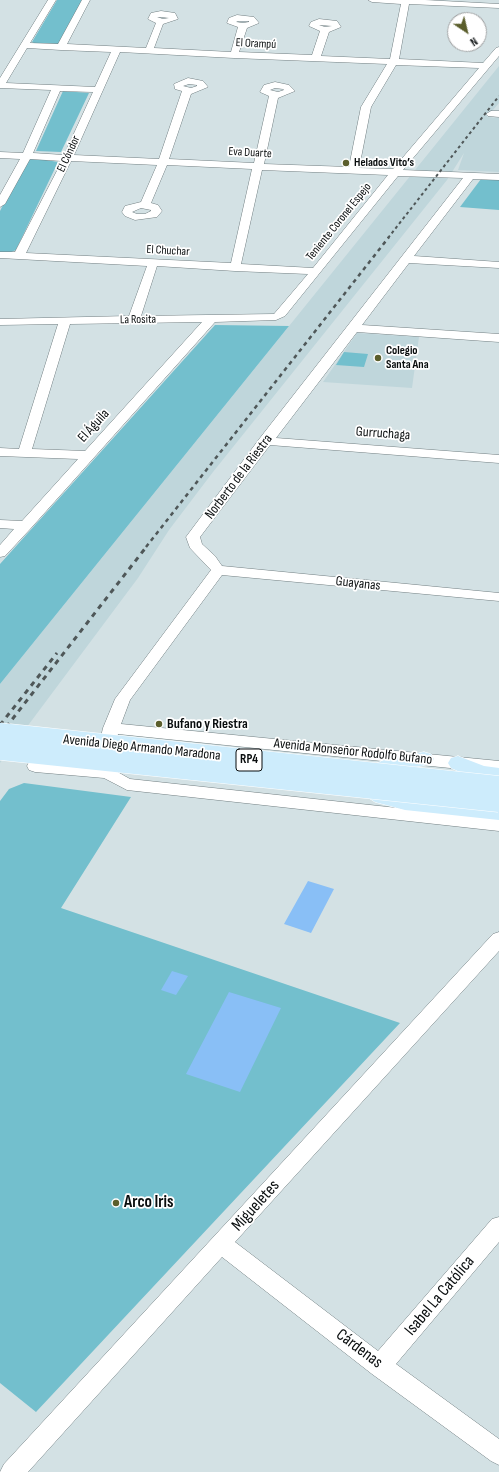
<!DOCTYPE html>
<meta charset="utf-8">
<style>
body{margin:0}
#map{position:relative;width:499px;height:1472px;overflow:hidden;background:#d3e1e4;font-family:"Sofia Sans Condensed",sans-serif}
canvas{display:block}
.north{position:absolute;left:447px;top:12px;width:40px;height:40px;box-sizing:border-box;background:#fff;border:1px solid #9d9e9f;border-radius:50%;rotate:145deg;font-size:11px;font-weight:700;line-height:16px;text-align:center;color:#090d0e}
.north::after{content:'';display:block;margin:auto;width:14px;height:18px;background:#5b5e2c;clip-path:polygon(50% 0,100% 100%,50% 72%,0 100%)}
</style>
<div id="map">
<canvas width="499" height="1472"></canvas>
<div class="north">N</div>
</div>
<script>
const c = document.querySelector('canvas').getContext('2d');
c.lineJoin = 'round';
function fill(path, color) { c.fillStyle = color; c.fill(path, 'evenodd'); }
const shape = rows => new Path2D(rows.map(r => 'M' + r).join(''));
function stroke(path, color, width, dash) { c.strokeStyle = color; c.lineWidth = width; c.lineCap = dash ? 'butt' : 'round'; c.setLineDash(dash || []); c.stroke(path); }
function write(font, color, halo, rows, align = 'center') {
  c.font = font + ' "Sofia Sans Condensed",sans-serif'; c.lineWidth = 3.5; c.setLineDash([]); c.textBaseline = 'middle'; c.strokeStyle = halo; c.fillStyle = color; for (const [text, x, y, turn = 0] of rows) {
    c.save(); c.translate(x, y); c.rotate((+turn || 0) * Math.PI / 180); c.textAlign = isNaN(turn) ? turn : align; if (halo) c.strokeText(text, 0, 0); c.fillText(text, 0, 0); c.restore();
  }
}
const built = shape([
 [499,66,499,103,487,117,499,118,499,172,458,170,464,153,447,180,213,472,169,530,138,578,0,763,0,684],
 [357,333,419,337,412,388,323,382]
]);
const green = shape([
 [57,0,82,0,59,45,35,44,32,42],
 [63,91,89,93,61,152,36,151],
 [34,158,58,162,16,250,9,253,0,253,0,211,24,162],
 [481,179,499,180,499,210,460,207],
 [215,325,289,326,0,684,0,564],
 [344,352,368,354,364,367,336,365],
 [24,783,131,797,61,908,400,1023,36,1412,0,1383,0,801,9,789]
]);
const water = shape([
 [308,881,334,889,311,933,284,924],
 [172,971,188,976,176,995,161,990],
 [229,992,281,1008,240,1092,186,1074]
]);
const minor = shape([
 [48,0,56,0,30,43,58,44,82,0,90,0,67,44,146,48,156,23,148,19,151,13,161,11,175,13,178,19,163,24,154,48,231,52,238,27,227,23,229,18,237,15,254,17,259,23,247,28,239,52,312,55,320,31,309,26,311,22,319,19,337,21,341,27,329,32,321,56,390,59,401,4,372,2,368,0,425,0,499,4,499,8,409,4,399,59,483,63,496,48,499,47,499,56,403,170,499,174,499,180,473,179,414,256,499,262,499,268,409,263,362,325,499,334,499,342,357,332,276,438,499,455,499,463,270,445,200,537,202,544,215,556,222,566,499,593,499,601,222,575,130,700,121,724,499,761,499,773,118,734,111,763,114,770,130,779,499,819,499,831,127,790,104,778,35,772,29,770,27,766,29,762,35,760,96,766,95,763,103,728,115,699,211,570,190,548,186,537,260,438,463,178,398,176,285,316,276,320,215,322,31,528,5,556,0,557,0,545,14,529,0,528,0,520,22,521,78,459,0,456,0,448,19,449,58,324,0,325,0,319,129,316,147,266,0,258,0,252,15,252,62,161,30,159,5,204,0,207,0,195,20,159,0,158,0,152,23,153,51,90,0,88,0,78,48,0],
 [157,17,161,17,169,18,163,19,157,17],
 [238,21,249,21,249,22,243,23,236,22,238,21],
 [319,25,320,25,332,26,325,27,319,25],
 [27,48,61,50,111,52,95,87,6,83,27,48],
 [120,52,234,58,387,64,361,107,349,167,264,164,278,98,295,91,289,85,275,82,264,85,260,92,269,96,254,163,169,159,191,94,208,87,203,81,188,78,174,84,175,89,182,91,159,159,74,155,120,52],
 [396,65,479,68,393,169,359,168,371,107,396,65],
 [189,84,197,85,197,86,191,88,183,86,189,84],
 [275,88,283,89,284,90,278,92,270,90,275,88],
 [60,91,93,92,64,155,33,153,60,91],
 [71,161,157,165,141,202,125,206,122,212,125,216,135,220,157,217,162,211,158,205,151,203,167,165,252,169,231,263,26,253,71,161],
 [262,170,388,175,313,268,241,264,262,170],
 [141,208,151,210,151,211,145,214,137,214,132,212,141,208],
 [157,266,235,271,308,274,274,314,141,316,157,266],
 [202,322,85,451,32,449,70,324,202,322],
 [491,111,499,111,499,117,488,116,486,114,491,111],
 [499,932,499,951,235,1242,378,1351,492,1219,499,1217,499,1242,396,1364,499,1439,499,1465,491,1461,372,1374,222,1257,28,1472,0,1472,4,1464,493,934,499,932]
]);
const major = shape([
 [424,752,431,754,434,759,431,764,394,771,384,776,382,779,383,788,389,792,405,796,499,806,499,820,405,810,375,802,369,798,362,786,362,778,370,766,389,758,424,752],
 [458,756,484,766,499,768,499,782,474,778,451,768,448,763,451,758,458,756]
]);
const railFar2 = shape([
 [388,238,499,96]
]);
const railFar1 = shape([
 [146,547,389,237]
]);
const rail = shape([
 [0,725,57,653],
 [0,735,147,546]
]);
const majorBridge = shape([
 [0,733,499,786],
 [0,750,499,802]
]);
const markers = [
 [346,163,4,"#5b5e2c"],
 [378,358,4,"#5b5e2c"],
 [159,724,4,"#5b5e2c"],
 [116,1203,4,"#5b5e2c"]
];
const farStreetnames = [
 ["El Orampú",256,44,3],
 ["Eva Duarte",250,153,3],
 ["El Cóndor",69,154,-65],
 ["Teniente Coronel Espejo",339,222,-51],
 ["El Chuchar",168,251,3],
 ["La Rosita",138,320,-1]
];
const farPoinames = [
 ["Helados Vito’s",354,163],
 ["Colegio",386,351],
 ["Santa Ana",386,365]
];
const shields = [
 [249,760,26]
];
const shieldNames = [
 ["RP4",249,760]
];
const streetNames = [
 ["El Águila",94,426,-48],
 ["Gurruchaga",383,434,4],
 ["Norberto de la Riestra",239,477,-53],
 ["Guayanas",358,584,6],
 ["Avenida Diego Armando Maradona",142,748,6],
 ["Avenida Monseñor Rodolfo Bufano",353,752,6]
];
const poiNames = [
 ["Bufano y Riestra",167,724]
];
const nearPoinames = [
 ["Arco Iris",124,1203]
];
const nearStreetnames = [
 ["Migueletes",256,1206,-48],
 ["Isabel La Católica",440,1296,-50],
 ["Cárdenas",359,1349,37]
];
fill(built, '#bfd6db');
fill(green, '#73bfcd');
fill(water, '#89bff6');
stroke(minor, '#727f82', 1);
stroke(major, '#fff', 1);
fill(minor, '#fff');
fill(major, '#cdecfc');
stroke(railFar2, '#4f5758', 2, [3, 3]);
stroke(railFar1, '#4f5758', 2.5, [4, 4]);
stroke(rail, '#4f5758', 3, [5, 5]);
stroke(majorBridge, '#fff', 21, []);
stroke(majorBridge, '#cdecfc', 20);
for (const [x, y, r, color] of markers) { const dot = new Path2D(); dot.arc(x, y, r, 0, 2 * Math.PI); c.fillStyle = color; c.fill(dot); stroke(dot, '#fff', 1.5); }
write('12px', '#090d0e', '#fff', farStreetnames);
write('bold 12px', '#090d0e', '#fff', farPoinames, 'left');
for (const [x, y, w] of shields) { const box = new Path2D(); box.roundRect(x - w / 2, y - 11, w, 22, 3); c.fillStyle = '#fff'; c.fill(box); stroke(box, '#090d0e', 1); }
write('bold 13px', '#090d0e', null, shieldNames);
write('14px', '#090d0e', '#fff', streetNames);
write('bold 14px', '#090d0e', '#fff', poiNames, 'left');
write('bold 17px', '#090d0e', '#fff', nearPoinames, 'left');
write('17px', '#090d0e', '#fff', nearStreetnames);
</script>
